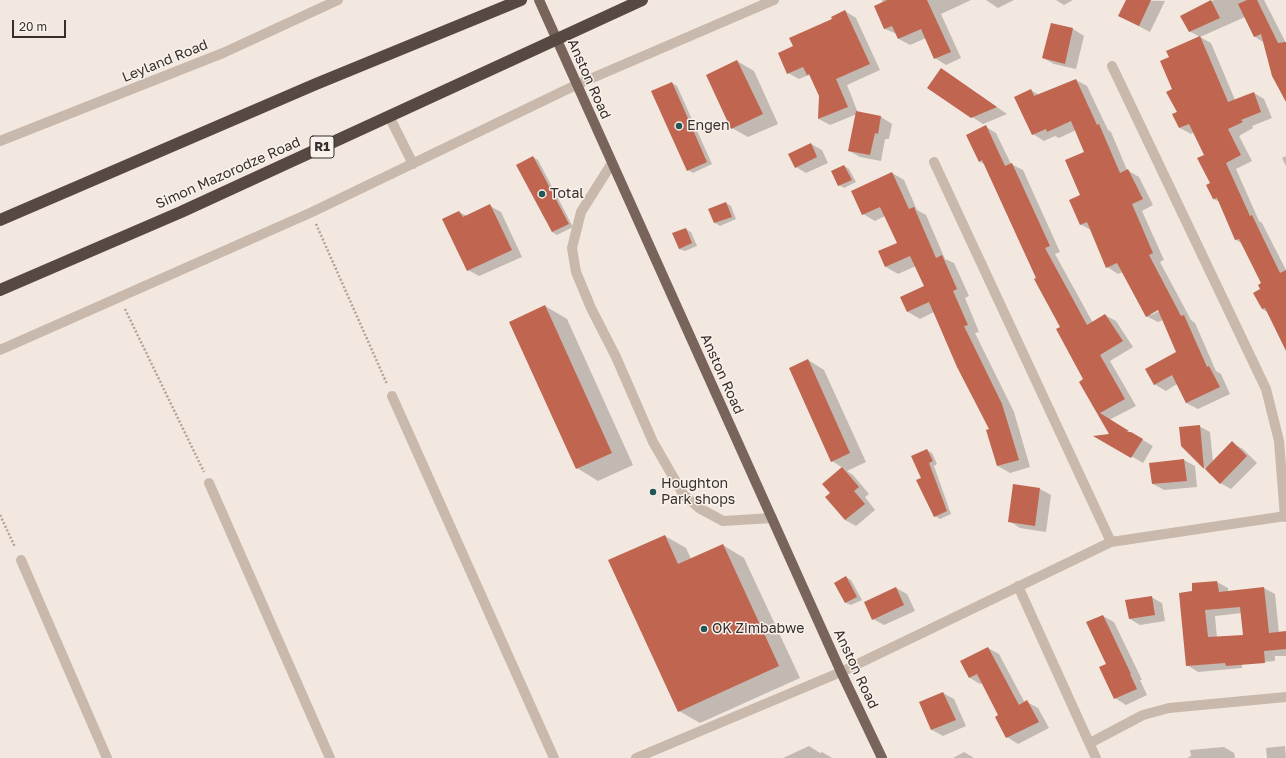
<!DOCTYPE html>
<style>
body{margin:0}
#map{position:relative;width:1286px;height:758px;overflow:hidden;background:#f2e8df;font-family:"Golos Text",sans-serif}
canvas{display:block}
.scale{position:absolute;left:12px;top:20px;width:54px;height:18px;box-sizing:border-box;border:2px solid #382e2a;border-top:0;padding-left:5px;font-size:12px;line-height:14px;white-space:nowrap;color:#382e2a;-webkit-text-stroke:3px #f9f2ec;paint-order:stroke}
</style>
<div id="map">
<canvas width="1286" height="758"></canvas>
<div class="scale">20 m</div>
</div>
<script>
const c = document.querySelector('canvas').getContext('2d');
c.lineJoin = 'round';
function fill(path, color) { c.fillStyle = color; c.fill(path, 'evenodd'); }
const shape = rows => new Path2D(rows.map(r => 'M' + r).join(''));
function stroke(path, color, width, dash) { c.strokeStyle = color; c.lineWidth = width; c.lineCap = dash ? 'butt' : 'round'; c.setLineDash(dash || []); c.stroke(path); }
function write(font, color, halo, rows, align = 'center') {
  c.font = font + ' "Golos Text",sans-serif'; c.lineWidth = 3; c.setLineDash([]); c.textBaseline = 'middle'; c.strokeStyle = halo; c.fillStyle = color; for (const [text, x, y, turn = 0] of rows) {
    c.save(); c.translate(x, y); c.rotate((+turn || 0) * Math.PI / 180); c.textAlign = isNaN(turn) ? turn : align; if (halo) c.strokeText(text, 0, 0); c.fillText(text, 0, 0); c.restore();
  }
}
const shadow = shape([
 [882,0,971,0,941,14,961,58,946,65,935,58,926,38,910,45,899,39,897,34,885,29,875,6,883,3],
 [986,0,1014,0,998,8],
 [1056,0,1073,0,1064,5],
 [1127,0,1165,1,1150,32,1119,16],
 [1214,0,1264,0,1286,43,1286,100,1265,43,1255,37,1245,17,1200,37,1211,43,1235,100,1254,93,1264,99,1272,118,1252,126,1253,128,1239,136,1252,161,1236,169,1259,221,1262,223,1286,270,1286,308,1273,315,1262,309,1262,284,1243,244,1236,240,1220,202,1213,199,1205,155,1194,132,1191,134,1180,128,1173,114,1178,112,1173,89,1170,58,1200,37,1189,31,1182,16],
 [845,11,856,18,880,70,847,85,858,113,881,117,892,124,889,139,885,139,881,161,860,157,849,151,857,114,830,125,819,119,820,96,812,76,809,75,799,79,788,73,794,47],
 [1052,24,1073,29,1084,36,1076,69,1054,64,1043,58],
 [737,61,754,71,778,124,748,137,732,128],
 [952,76,1007,114,983,124,972,117],
 [1076,80,1087,86,1108,130,1111,132,1127,170,1139,177,1153,205,1142,211,1164,260,1160,262,1191,320,1195,323,1216,371,1221,374,1230,394,1198,409,1186,403,1177,384,1166,391,1154,384,1177,352,1163,320,1158,322,1146,316,1123,272,1118,274,1107,267,1091,230,1080,224,1086,153,1076,130,1059,138,1055,136,1044,141,1033,134,1031,90,1039,95],
 [1162,307,1163,309,1151,315,1151,313],
 [672,83,677,86,712,164,693,173,688,170],
 [986,127,996,133,1011,164,1023,170,1060,252,1055,254,1093,323,1105,315,1116,321,1133,347,1110,361,1136,406,1109,420,1153,446,1143,463,1097,436,1110,435,1081,382,1085,380,1062,327,1037,279,985,165,979,161],
 [811,144,822,150,828,163,806,173,796,167],
 [1286,156,1286,166,1282,158],
 [533,157,538,160,573,227,557,235,552,232],
 [844,166,849,169,856,182,844,188,839,185],
 [892,173,904,180,917,210,926,215,945,259,954,263,969,296,965,298,979,332,975,333,1014,412,1030,467,1010,473,998,466,990,430,934,312,920,319,908,312,902,298,925,287,916,266,898,274,886,267,879,252,898,244,885,216,875,221,863,214],
 [726,203,731,206,736,219,720,226,715,223],
 [490,206,501,212,522,257,479,276,468,270,459,212,467,216],
 [685,229,691,232,697,246,685,251,679,249],
 [545,306,567,319,633,465,598,481,577,468],
 [808,360,824,370,866,462,847,471,853,475,869,494,865,497,875,510,856,526,845,520,831,493,824,484,843,468,832,461],
 [1199,426,1210,432,1213,462,1232,443,1243,449,1257,463,1231,489,1220,483,1182,446],
 [927,450,932,453,937,464,934,466,951,514,940,519,935,516,922,479],
 [1184,460,1195,466,1197,487,1164,490,1153,484],
 [1040,489,1051,495,1046,532,1020,528,1009,521],
 [665,536,686,548,691,559,723,545,744,558,800,678,700,723,679,711],
 [846,577,851,580,862,600,851,605,846,603],
 [1217,582,1228,588,1228,592,1264,588,1275,594,1279,633,1286,633,1286,656,1275,656,1275,661,1242,664,1242,668,1198,672,1187,665,1194,592],
 [1242,613,1244,636,1217,638,1215,616],
 [896,588,907,594,915,611,884,625,873,619],
 [1151,597,1162,603,1165,621,1140,625,1130,619],
 [1103,616,1114,622,1142,680,1140,680,1147,695,1126,705,1115,698],
 [988,648,999,654,1025,703,1027,702,1038,708,1049,728,1018,744,1007,737,997,717,999,716,983,683,980,684,970,678,961,661],
 [943,693,954,699,966,726,943,736,932,730],
 [809,746,820,753,822,752,832,758,783,758],
 [1285,746,1286,758,1267,758,1266,748],
 [1224,747,1234,753,1235,758,1187,758,1191,756,1190,750],
 [964,752,974,758,953,758]
]);
const building = shape([
 [887,0,927,0,951,52,934,59,921,29,898,39,892,26,884,29,874,6],
 [1126,0,1151,0,1139,26,1118,16],
 [1211,0,1220,18,1189,32,1180,16],
 [1247,0,1257,0,1278,43,1286,42,1286,102,1272,76,1261,34,1254,37,1238,4],
 [845,10,870,64,836,79,848,107,818,119,819,96,809,74,807,75,803,67,787,74,778,53,793,46,789,38,832,19,831,17],
 [1051,23,1073,28,1065,64,1042,58],
 [1200,36,1228,102,1254,92,1261,112,1241,120,1243,122,1228,129,1241,155,1226,163,1250,216,1252,215,1280,273,1286,270,1286,351,1265,308,1262,309,1253,293,1260,289,1258,285,1261,283,1239,239,1235,240,1217,198,1213,199,1206,185,1210,183,1197,158,1204,155,1189,124,1179,128,1172,114,1177,112,1166,92,1172,89,1160,61,1169,57,1166,51],
 [737,60,763,114,731,129,706,75],
 [941,68,997,107,971,118,927,88],
 [1076,79,1097,125,1099,124,1120,173,1128,169,1143,199,1132,204,1153,253,1149,255,1181,316,1184,315,1207,367,1209,366,1220,387,1186,403,1172,375,1154,385,1145,369,1176,352,1158,310,1146,317,1117,263,1106,268,1087,222,1080,225,1069,200,1080,195,1065,160,1084,152,1071,121,1047,132,1046,129,1032,135,1014,97,1031,89,1034,96],
 [672,82,707,162,687,171,651,91],
 [856,111,881,116,878,134,875,133,870,155,848,151],
 [986,125,1005,166,1012,163,1050,246,1045,248,1087,325,1105,314,1123,341,1100,355,1125,399,1100,413,1129,431,1126,432,1131,432,1143,439,1131,458,1093,436,1109,434,1079,382,1083,379,1056,329,1060,327,1034,279,1036,278,982,160,979,162,966,135],
 [811,143,817,157,795,168,788,154],
 [533,156,569,224,552,232,516,165],
 [844,165,852,180,838,186,831,171],
 [892,172,909,209,914,207,936,258,942,255,957,289,953,291,968,325,964,326,1002,404,1019,460,997,466,986,430,989,429,957,367,929,302,907,312,900,297,924,286,910,256,885,267,878,251,897,243,880,207,862,215,851,191],
 [726,202,732,217,714,223,708,209],
 [490,204,512,250,467,271,442,219,459,211,463,217],
 [686,228,692,243,679,249,672,233],
 [545,305,612,453,576,469,509,322],
 [808,359,850,453,831,462,789,368],
 [1200,425,1204,469,1181,446,1179,427],
 [1232,441,1247,456,1220,484,1205,469],
 [927,449,933,461,929,463,947,511,934,517,916,480,921,478,911,456],
 [1184,459,1187,481,1152,484,1149,463],
 [842,467,859,487,854,491,865,504,845,520,825,497,830,493,822,484],
 [1013,484,1040,488,1035,526,1008,522],
 [665,535,678,564,723,544,779,666,678,712,608,560],
 [846,576,857,597,845,603,834,583],
 [1217,581,1219,592,1264,587,1269,633,1286,631,1286,649,1264,651,1265,663,1226,666,1225,663,1186,666,1179,593,1192,591,1192,583],
 [1240,607,1243,635,1208,637,1205,610],
 [896,587,904,605,872,620,864,602],
 [1152,596,1155,615,1129,619,1125,600],
 [1103,615,1131,674,1130,674,1137,689,1114,699,1099,667,1106,664,1086,622],
 [988,647,1019,705,1027,700,1039,722,1006,738,995,717,998,715,977,674,969,678,960,661],
 [943,692,956,720,931,730,919,702]
]);
const path = shape([
 [316,224,387,384],
 [125,309,204,472],
 [0,515,15,547]
]);
const minor = shape([
 [1112,66,1266,389,1279,441,1285,517],
 [389,116,413,164],
 [0,141,223,53,338,0],
 [934,162,1111,542],
 [612,163,581,212,572,248,576,272,591,308,616,357,653,442,683,494,699,508,723,521,772,518],
 [0,350,310,213,576,85,774,0],
 [392,396,554,758],
 [209,483,330,758],
 [21,560,107,758],
 [1018,586,1096,758],
 [1090,743,1143,715,1169,708,1286,697],
 [636,758,841,672,1111,542,1286,516]
]);
const major = shape([
 [539,0,841,672,882,758]
]);
const highway = shape([
 [0,220,316,84,521,0],
 [0,290,181,212,642,0]
]);
const markers = [
 [679,126,4,"#225757"],
 [542,194,4,"#225757"],
 [653,492,4,"#225757"],
 [704,629,4,"#225757"]
];
const shields = [
 [322,147,24]
];
const shieldNames = [
 ["R1",322,147]
];
const streetNames = [
 ["Leyland Road",165,61,-22],
 ["Anston Road",589,79,66],
 ["Simon Mazorodze Road",228,173,-24],
 ["Anston Road",722,374,66],
 ["Anston Road",856,669,65]
];
const poiNames = [
 ["Engen",687,126],
 ["Total",550,194],
 ["Houghton",661,484],
 ["Park shops",661,500],
 ["OK Zimbabwe",712,629]
];
fill(shadow, '#0003');
fill(building, '#bf6550');
stroke(path, '#b5a296', 2.5, [2, 2]);
stroke(minor, '#c9b8ac', 10);
stroke(major, '#79645c', 10);
stroke(highway, '#584842', 12);
for (const [x, y, r, color] of markers) { const dot = new Path2D(); dot.arc(x, y, r, 0, 2 * Math.PI); c.fillStyle = color; c.fill(dot); stroke(dot, '#f9f2ec', 1.5); }
for (const [x, y, w] of shields) { const box = new Path2D(); box.roundRect(x - w / 2, y - 11, w, 22, 3); c.fillStyle = '#f9f2ec'; c.fill(box); stroke(box, '#382e2a', 1); }
write('bold 13px', '#382e2a', null, shieldNames);
write('14px', '#382e2a', '#f9f2ec', streetNames);
write('14px', '#382e2a', '#f9f2ec', poiNames, 'left');
</script>
